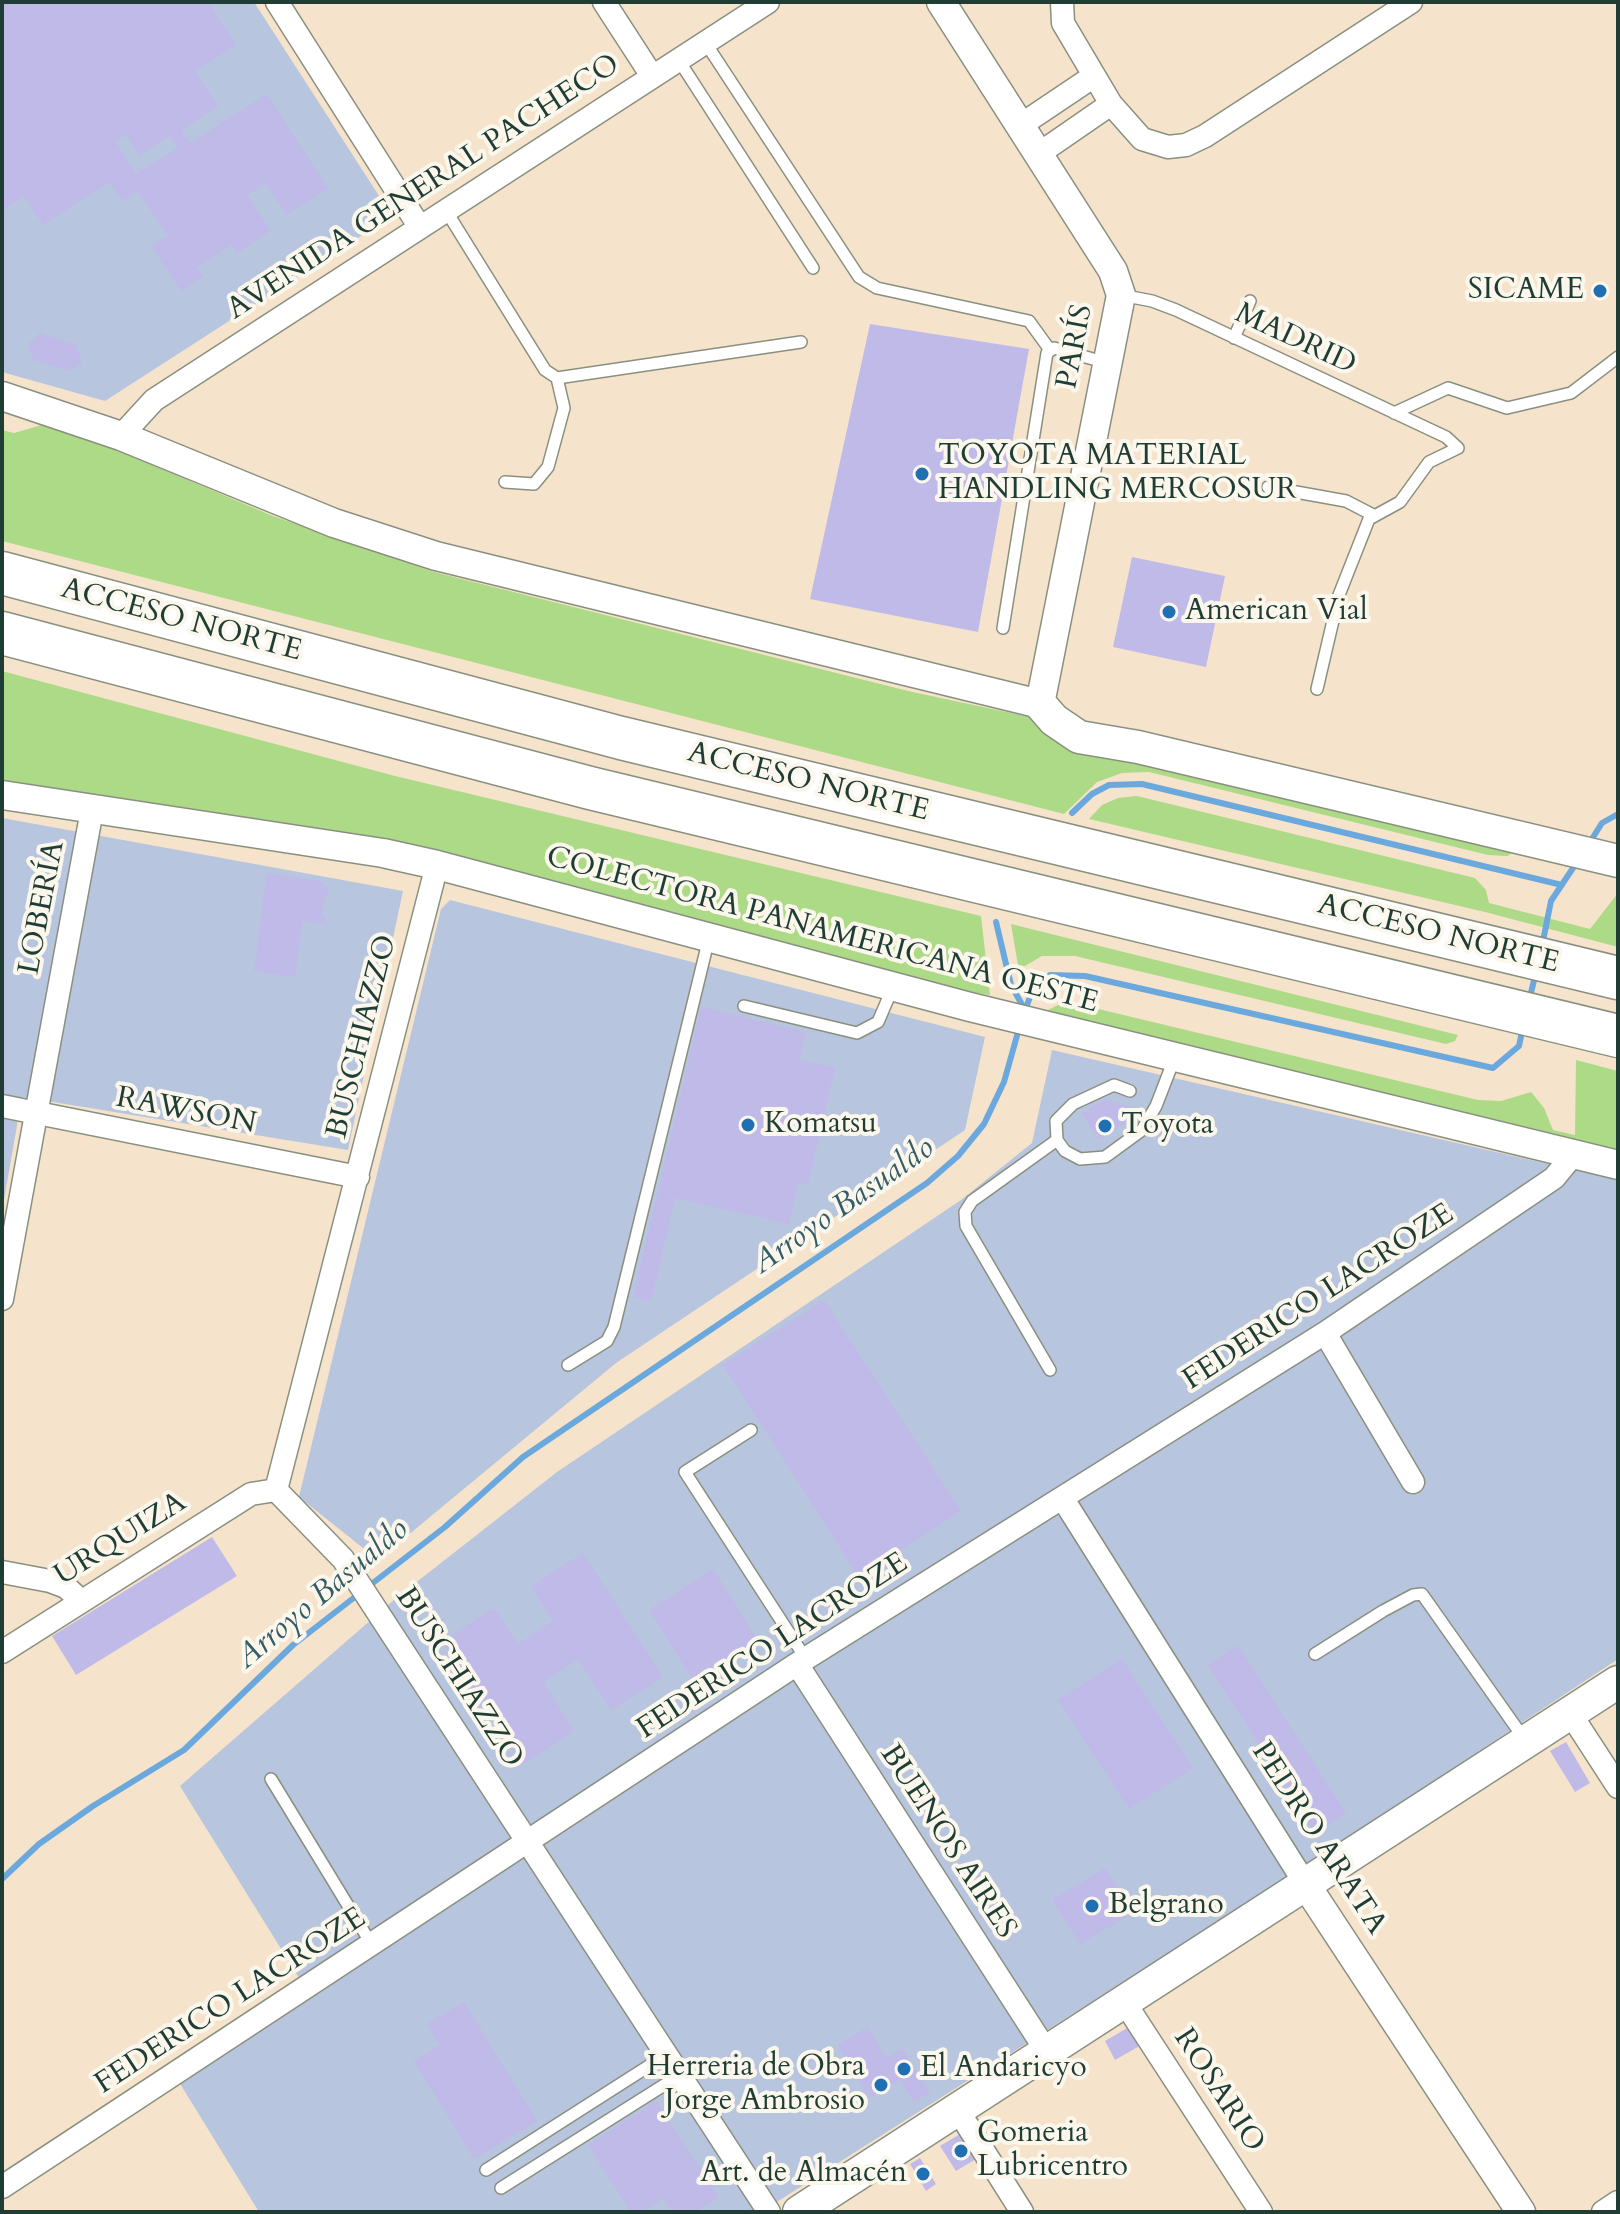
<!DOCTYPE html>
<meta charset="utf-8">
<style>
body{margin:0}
#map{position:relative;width:1620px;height:2214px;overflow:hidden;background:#f5e4cb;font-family:Cardo,serif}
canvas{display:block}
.frame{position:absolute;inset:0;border:4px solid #1f3d34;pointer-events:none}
</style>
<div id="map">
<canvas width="1620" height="2214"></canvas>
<div class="frame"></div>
</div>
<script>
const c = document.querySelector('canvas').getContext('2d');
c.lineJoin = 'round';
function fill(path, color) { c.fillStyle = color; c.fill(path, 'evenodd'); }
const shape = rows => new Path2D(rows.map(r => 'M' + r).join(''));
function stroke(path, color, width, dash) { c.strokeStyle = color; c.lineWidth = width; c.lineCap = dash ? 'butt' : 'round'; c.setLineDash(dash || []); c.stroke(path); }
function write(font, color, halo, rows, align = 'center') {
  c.font = font + ' Cardo,serif'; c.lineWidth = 8; c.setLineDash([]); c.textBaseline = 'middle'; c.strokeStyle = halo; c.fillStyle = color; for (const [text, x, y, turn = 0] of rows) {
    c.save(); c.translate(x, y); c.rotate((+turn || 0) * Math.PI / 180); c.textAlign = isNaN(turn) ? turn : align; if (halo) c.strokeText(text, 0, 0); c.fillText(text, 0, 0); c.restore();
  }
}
const industrial = shape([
 [2,2,254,2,392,216,105,401,2,372],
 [2,818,403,891,348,1150,22,1097,2,1211],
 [450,900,985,1037,965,1130,616,1363,378,1560,299,1497,441,909],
 [1052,1050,1618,1180,1618,1659,1310,1863,761,2212,259,2212,179,2082,309,1994,180,1786,395,1599,557,1472,961,1200,1032,1143]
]);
const green = shape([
 [45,424,100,443,273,516,434,572,908,691,1039,719,1525,846,1507,856,1488,855,1149,772,1122,773,1097,782,1064,814,2,541,2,430,14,433],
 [2,671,395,776,981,916,990,995,905,982,639,912,2,788],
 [1137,796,1475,878,1486,890,1489,903,1590,929,1618,893,1618,947,1485,912,1089,819,1102,805,1118,798],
 [1011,924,1458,1035,1455,1041,1446,1044,1075,956,1042,956,1025,966,1018,965],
 [1062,1003,1086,1006,1478,1100,1501,1101,1531,1092,1544,1108,1553,1130,1575,1135,1576,1060,1618,1071,1618,1153,1044,1017,1048,1010]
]);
const stream = shape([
 [1072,813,1092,794,1109,785,1142,784,1562,885],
 [1590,842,1602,823,1618,814],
 [996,922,1011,985,1025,1010],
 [1542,946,1551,901,1577,862],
 [1529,1001,1536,972],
 [1025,1011,1032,991,1050,975,1085,976,1493,1068,1519,1046,1523,1027],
 [2,1879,39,1844,93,1806,184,1750,293,1645,445,1527,523,1457,927,1183,958,1156,984,1124,1004,1082,1020,1025]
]);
const building = shape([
 [2,2,208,2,236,45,195,71,218,106,181,130,190,143,267,94,328,188,287,215,266,183,247,195,271,231,237,253,231,245,196,267,203,277,181,291,151,246,168,236,138,191,122,201,109,182,43,225,24,196,2,210],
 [126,135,139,156,170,136,178,148,136,174,115,141],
 [870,324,1029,349,978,632,810,599],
 [40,333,76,345,82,364,68,370,33,360,28,344],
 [1132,557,1225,576,1206,667,1113,647],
 [267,873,319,881,329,889,321,911,328,925,302,921,295,977,254,971],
 [701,1007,806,1032,799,1060,835,1068,808,1184,798,1182,789,1224,675,1198,651,1301,633,1297],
 [1104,1099,1145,1111,1098,1139,1082,1113],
 [824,1300,961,1511,859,1577,723,1365],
 [212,1537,237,1576,76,1675,52,1636],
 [583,1553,663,1677,611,1710,578,1659,543,1682,574,1731,522,1765,442,1641,494,1608,518,1644,553,1621,531,1586],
 [713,1569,760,1643,696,1684,649,1610],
 [1238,1645,1346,1813,1316,1833,1208,1665],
 [1122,1659,1193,1768,1129,1809,1058,1700],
 [1566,1742,1590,1783,1575,1792,1550,1751],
 [1105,1868,1133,1913,1080,1944,1052,1900],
 [464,2002,537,2121,474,2159,414,2061,440,2045,427,2024],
 [868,2027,886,2058,902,2048,930,2092,914,2102,900,2080,869,2098,838,2045],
 [1129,2027,1143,2044,1115,2060,1105,2041],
 [656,2101,719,2197,696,2212,672,2212,664,2198,642,2212,631,2212,588,2145],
 [965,2131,981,2156,956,2171,940,2146],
 [920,2158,936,2184,926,2191,910,2164]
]);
const service = shape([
 [705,42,859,277,877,288,1029,321,1050,350],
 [678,59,813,268],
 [445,209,545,370,557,378,801,342],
 [1121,295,1152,301,1176,310,1446,437,1458,448,1429,462,1400,502,1369,519,1339,595,1317,689],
 [1234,338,1250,301],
 [1394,413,1448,388,1507,408,1571,393,1618,357],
 [505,482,534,484,548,467,564,408,557,378],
 [1268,487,1346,501,1373,515],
 [1003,628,1047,353,1054,348,1107,363],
 [744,1006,857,1033,878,1022,893,987],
 [1130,1091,1114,1085,1073,1104,1056,1121,1057,1140,1065,1151,1080,1159,1105,1157,1142,1130,1156,1106,1175,1057],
 [568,1365,607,1341,614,1327,709,938],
 [1050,1370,966,1226,965,1212,972,1201,1057,1140],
 [751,1430,685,1472,806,1659],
 [1315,1654,1383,1611,1413,1595,1422,1594,1525,1740],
 [271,1779,372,1945],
 [486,2170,666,2055],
 [501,2188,680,2075]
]);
const minor = shape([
 [277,2,419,226],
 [604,2,652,76],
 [1062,2,1063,23,1111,104,1142,139,1168,147,1186,145,1205,136,1411,2],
 [1018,127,1094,76],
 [1037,155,1111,104],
 [121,436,154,400,768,2],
 [437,865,276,1490,343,1559,769,2212],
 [2,1106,358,1177],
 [2,1299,92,810],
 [1325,1333,1413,1482],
 [1063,1499,1306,1885],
 [2,1572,50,1581,66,1587,81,1601],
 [2,1652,251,1494,276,1490],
 [797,1664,1047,2052],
 [1570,1713,1618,1787],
 [1125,2003,1261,2212],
 [959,2112,1022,2212],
 [2,2187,797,1664,1325,1333,1554,1178,1573,1155],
 [1603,2212,1618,2202]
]);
const tertiary = shape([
 [2,396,121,436,334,523,436,556,1040,704,1121,295,1113,271,941,2],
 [2,795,383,853,437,865,970,1007,1618,1165],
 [1306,1885,1521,2212]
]);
const secondary = shape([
 [1040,704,1054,720,1079,737,1138,747,1618,861],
 [799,2212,1618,1682]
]);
const motorway = shape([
 [2,573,621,738,1618,978],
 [2,633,590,788,1618,1036]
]);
const markers = [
 [1600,291,8,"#1f6fb2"],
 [922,474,8,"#1f6fb2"],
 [1169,612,8,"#1f6fb2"],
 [748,1125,8,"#1f6fb2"],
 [1105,1126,8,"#1f6fb2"],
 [1092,1906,8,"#1f6fb2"],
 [904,2069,8,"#1f6fb2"],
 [881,2085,8,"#1f6fb2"],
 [961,2151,8,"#1f6fb2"],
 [923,2174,8,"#1f6fb2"]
];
const streetNames = [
 ["AVENIDA GENERAL PACHECO",424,188,-33],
 ["MADRID",1295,340,25],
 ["PARÍS",1076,347,-79],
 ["ACCESO NORTE",181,621,15],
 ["ACCESO NORTE",808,783,14],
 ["LOBERÍA",43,908,-79],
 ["COLECTORA PANAMERICANA OESTE",822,931,15],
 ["ACCESO NORTE",1438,935,14],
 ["BUSCHIAZZO",363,1037,-76],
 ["RAWSON",186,1112,11],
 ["FEDERICO LACROZE",1319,1298,-33],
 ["URQUIZA",121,1540,-32],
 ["FEDERICO LACROZE",773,1647,-33],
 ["BUSCHIAZZO",458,1678,57],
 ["PEDRO ARATA",1318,1839,57],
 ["BUENOS AIRES",947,1842,57],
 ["FEDERICO LACROZE",231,2002,-33],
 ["ROSARIO",1218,2091,57]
];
const poiNames = [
 ["SICAME",1584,291,"right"],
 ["TOYOTA MATERIAL",938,457],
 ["HANDLING MERCOSUR",938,491],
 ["American Vial",1185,612],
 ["Komatsu",764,1125],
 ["Toyota",1121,1126],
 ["Belgrano",1108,1906],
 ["Herreria de Obra",865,2068,"right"],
 ["Jorge Ambrosio",865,2102,"right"],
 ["El Andaricyo",920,2069],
 ["Gomeria",977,2134],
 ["Lubricentro",977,2168],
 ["Art. de Almacén",907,2174,"right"]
];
const waterNames = [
 ["Arroyo Basualdo",844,1207,-35],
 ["Arroyo Basualdo",323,1595,-40]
];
fill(industrial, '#b7c5de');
fill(green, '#adda86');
stroke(stream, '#6ba8dd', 6);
fill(building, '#c0bae9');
stroke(service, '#8a9080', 14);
stroke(minor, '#8a9080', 25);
stroke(tertiary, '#8a9080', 31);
stroke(secondary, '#8a9080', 35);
stroke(motorway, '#8a9080', 45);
stroke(service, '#fff', 11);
stroke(minor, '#fff', 22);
stroke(tertiary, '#fff', 28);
stroke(secondary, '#fff', 32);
stroke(motorway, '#fff', 42);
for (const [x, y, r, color] of markers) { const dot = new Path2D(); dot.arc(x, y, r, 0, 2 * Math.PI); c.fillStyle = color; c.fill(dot); stroke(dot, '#fbf7ec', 3); }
write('30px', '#1f3d34', '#fbf7ec', streetNames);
write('30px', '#1f3d34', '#fbf7ec', poiNames, 'left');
write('italic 32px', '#365d67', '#fbf7ec', waterNames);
</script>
